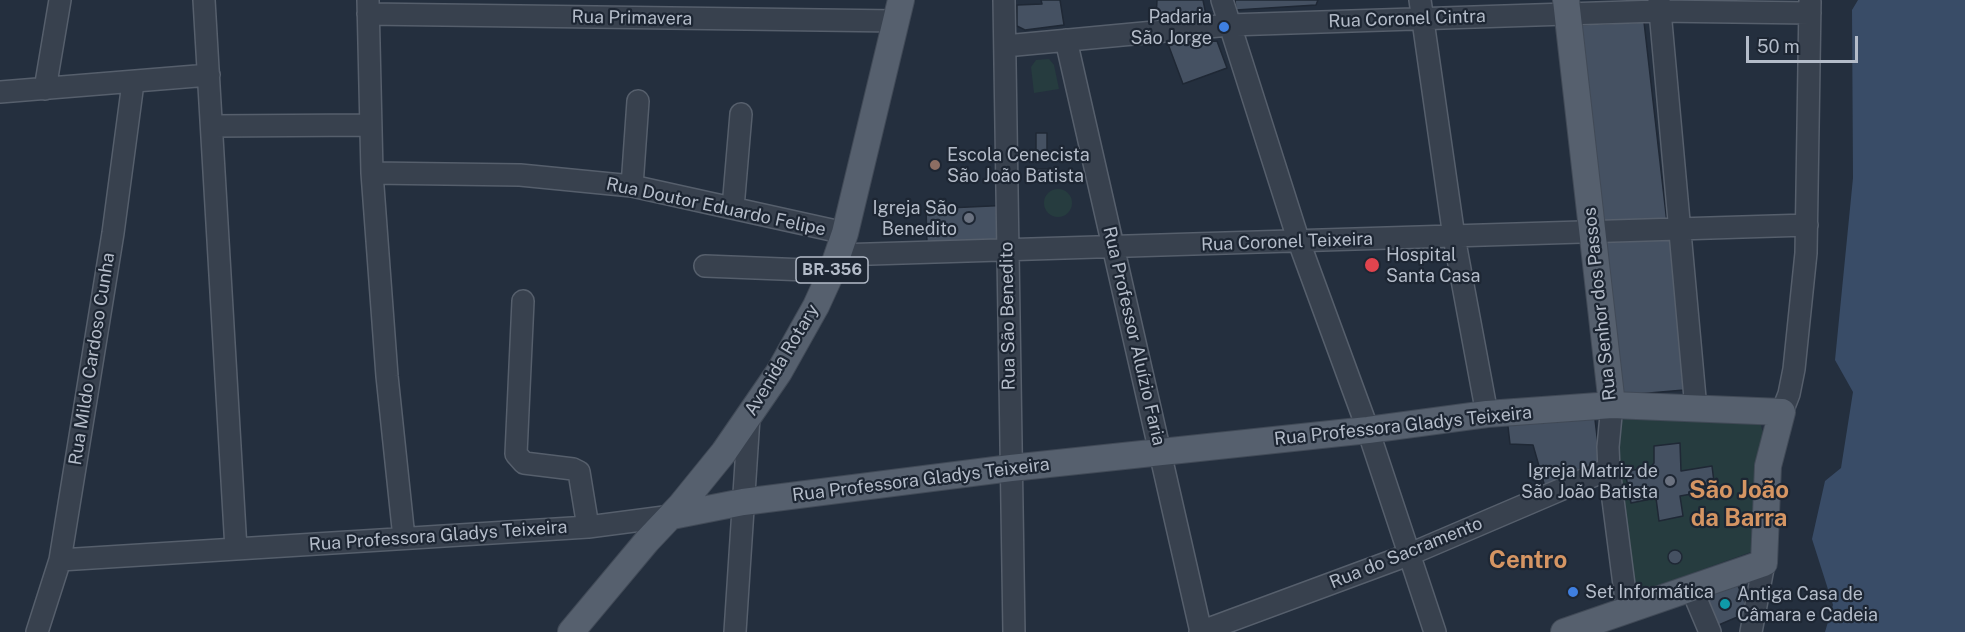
<!DOCTYPE html>
<meta charset="utf-8">
<style>
body{margin:0}
#map{position:relative;width:1965px;height:632px;overflow:hidden;background:#242f3e;font-family:"Public Sans",sans-serif}
canvas{display:block}
.scale{position:absolute;left:1746px;top:36px;width:112px;height:27px;box-sizing:border-box;border:3px solid #b4bcc9;border-top:0;padding-left:8px;font-size:18px;line-height:21px;white-space:nowrap;color:#b4bcc9;-webkit-text-stroke:4px #1d2633;paint-order:stroke}
</style>
<div id="map">
<canvas width="1965" height="632"></canvas>
<div class="scale">50 m</div>
</div>
<script>
const c = document.querySelector('canvas').getContext('2d');
c.lineJoin = 'round';
function fill(path, color) { c.fillStyle = color; c.fill(path, 'evenodd'); }
const shape = rows => new Path2D(rows.map(r => 'M' + r).join(''));
function stroke(path, color, width, dash) { c.strokeStyle = color; c.lineWidth = width; c.lineCap = dash ? 'butt' : 'round'; c.setLineDash(dash || []); c.stroke(path); }
function write(font, color, halo, rows, align = 'center') {
  c.font = font + ' "Public Sans",sans-serif'; c.lineWidth = 4.5; c.setLineDash([]); c.textBaseline = 'middle'; c.strokeStyle = halo; c.fillStyle = color; for (const [text, x, y, turn = 0] of rows) {
    c.save(); c.translate(x, y); c.rotate((+turn || 0) * Math.PI / 180); c.textAlign = isNaN(turn) ? turn : align; if (halo) c.strokeText(text, 0, 0); c.fillText(text, 0, 0); c.restore();
  }
}
const green = shape([
 [1049,59,1054,65,1059,89,1034,93,1031,67,1036,60],
 '1044 203a14 14 0 1 1 28 0a14 14 0 1 1-28 0Z',
 [1639,416,1759,419,1764,436,1759,544,1751,552,1634,594,1610,423]
]);
const water = shape([
 [1858,0,1965,0,1965,632,1825,632,1833,605,1812,539,1825,481,1841,468,1853,392,1835,360,1853,178,1852,10]
]);
const building = shape([
 [1041,0,1060,0,1064,25,1025,30,1017,26,1017,5,1042,4,1041,0],
 [1157,0,1203,0,1206,15,1201,20,1156,21,1157,0],
 [1235,0,1318,0,1316,5,1236,10,1235,0],
 [1644,22,1667,223,1599,227,1573,25,1644,22],
 [1217,41,1227,68,1183,84,1168,44,1217,41],
 [1036,133,1047,133,1047,152,1036,152,1036,133],
 [1037,169,1048,169,1048,177,1037,177,1037,169],
 [1012,205,1009,239,927,243,926,209,1012,205],
 [1681,229,1684,390,1626,395,1617,389,1598,232,1681,229],
 [1594,411,1600,462,1545,487,1533,445,1510,444,1507,418,1594,411],
 [1680,443,1681,471,1712,466,1715,490,1680,496,1683,516,1659,521,1656,498,1631,503,1625,471,1650,468,1654,463,1654,446,1680,443],
 '1668 557a7 7 0 1 1 14 0a7 7 0 1 1-14 0Z',
 [1736,581,1749,612,1714,627,1701,596,1736,581]
]);
const minor = shape([
 [204,0,236,549],
 [368,0,372,173,387,376,404,538],
 [1004,0,1014,632],
 [1222,0,1299,242,1368,430,1435,632],
 [1420,0,1454,237,1487,414],
 [1659,0,1696,409],
 [368,14,897,21],
 [1066,40,1201,632],
 [1005,46,1229,25,1658,11,1810,13],
 [45,89,60,0],
 [0,92,209,75],
 [212,126,370,125],
 [372,173,520,175,632,186,845,233],
 [632,186,638,101],
 [733,208,741,114],
 [838,255,1807,225],
 [705,266,832,271],
 [523,301,516,454,524,463,573,469,579,472,588,527],
 [1612,405,1608,447,1609,469,1627,608],
 [1782,412,1789,394,1794,369,1806,253,1810,2],
 [60,560,588,527,672,516],
 [1691,587,1710,632],
 [37,632,60,560,113,233,133,83],
 [735,632,749,417],
 [1200,632,1408,555,1609,469],
 [1751,632,1764,563]
]);
const major = shape([
 [1566,0,1612,405],
 [672,516,743,502,1011,468,1368,430,1487,414,1612,405,1782,412,1768,466,1764,563,1564,632],
 [571,632,647,541,681,505,724,452,779,372,816,306,832,271,845,233,901,0]
]);
const markers = [
 [1224,27,6,"#3f7fe0"],
 [935,165,6,"#8d6e63"],
 [969,218,6,"#6b7280"],
 [1372,265,8,"#e0444e"],
 [1670,481,6,"#6b7280"],
 [1573,592,6,"#3f7fe0"],
 [1725,604,6,"#0f9aa8"]
];
const shields = [
 [832,270,72]
];
const shieldNames = [
 ["BR-356",832,270]
];
const poiNames = [
 ["Padaria",1212,17,"right"],
 ["São Jorge",1212,38,"right"],
 ["Escola Cenecista",947,155],
 ["São João Batista",947,176],
 ["Igreja São",957,208,"right"],
 ["Benedito",957,229,"right"],
 ["Hospital",1386,255],
 ["Santa Casa",1386,276],
 ["Igreja Matriz de",1658,471,"right"],
 ["São João Batista",1658,492,"right"],
 ["Set Informática",1585,592],
 ["Antiga Casa de",1737,594],
 ["Câmara e Cadeia",1737,615]
];
const streetNames = [
 ["Rua Primavera",632,18,1],
 ["Rua Coronel Cintra",1407,19,-2],
 ["Rua Doutor Eduardo Felipe",716,207,12],
 ["Rua Coronel Teixeira",1287,242,-2],
 ["Rua Senhor dos Passos",1600,304,-96],
 ["Rua São Benedito",1008,316,-91],
 ["Rua Professor Aluízio Faria",1134,336,77],
 ["Rua Mildo Cardoso Cunha",92,359,-81],
 ["Avenida Rotary",782,360,-59],
 ["Rua Professora Gladys Teixeira",1403,426,-6],
 ["Rua Professora Gladys Teixeira",921,480,-7],
 ["Rua Professora Gladys Teixeira",438,536,-4],
 ["Rua do Sacramento",1406,553,-22]
];
const districtNames = [
 ["São João",1739,491],
 ["da Barra",1739,519],
 ["Centro",1528,561]
];
fill(green, '#263c3f');
fill(water, '#394c67');
fill(building, '#455162');
stroke(building, '#1f2835', 1.5);
stroke(minor, '#565f6c', 24);
stroke(major, '#414a57', 28);
stroke(minor, '#38414e', 21);
stroke(major, '#56606e', 26);
for (const [x, y, r, color] of markers) { const dot = new Path2D(); dot.arc(x, y, r, 0, 2 * Math.PI); c.fillStyle = color; c.fill(dot); stroke(dot, '#1d2633', 2); }
for (const [x, y, w] of shields) { const box = new Path2D(); box.roundRect(x - w / 2, y - 13, w, 26, 4.5); c.fillStyle = '#1d2633'; c.fill(box); stroke(box, '#b4bcc9', 1.5); }
write('bold 16px', '#b4bcc9', null, shieldNames);
write('18px', '#b4bcc9', '#1d2633', poiNames, 'left');
write('18px', '#b4bcc9', '#1d2633', streetNames);
write('bold 24px', '#d59563', '#1d2633', districtNames);
</script>
